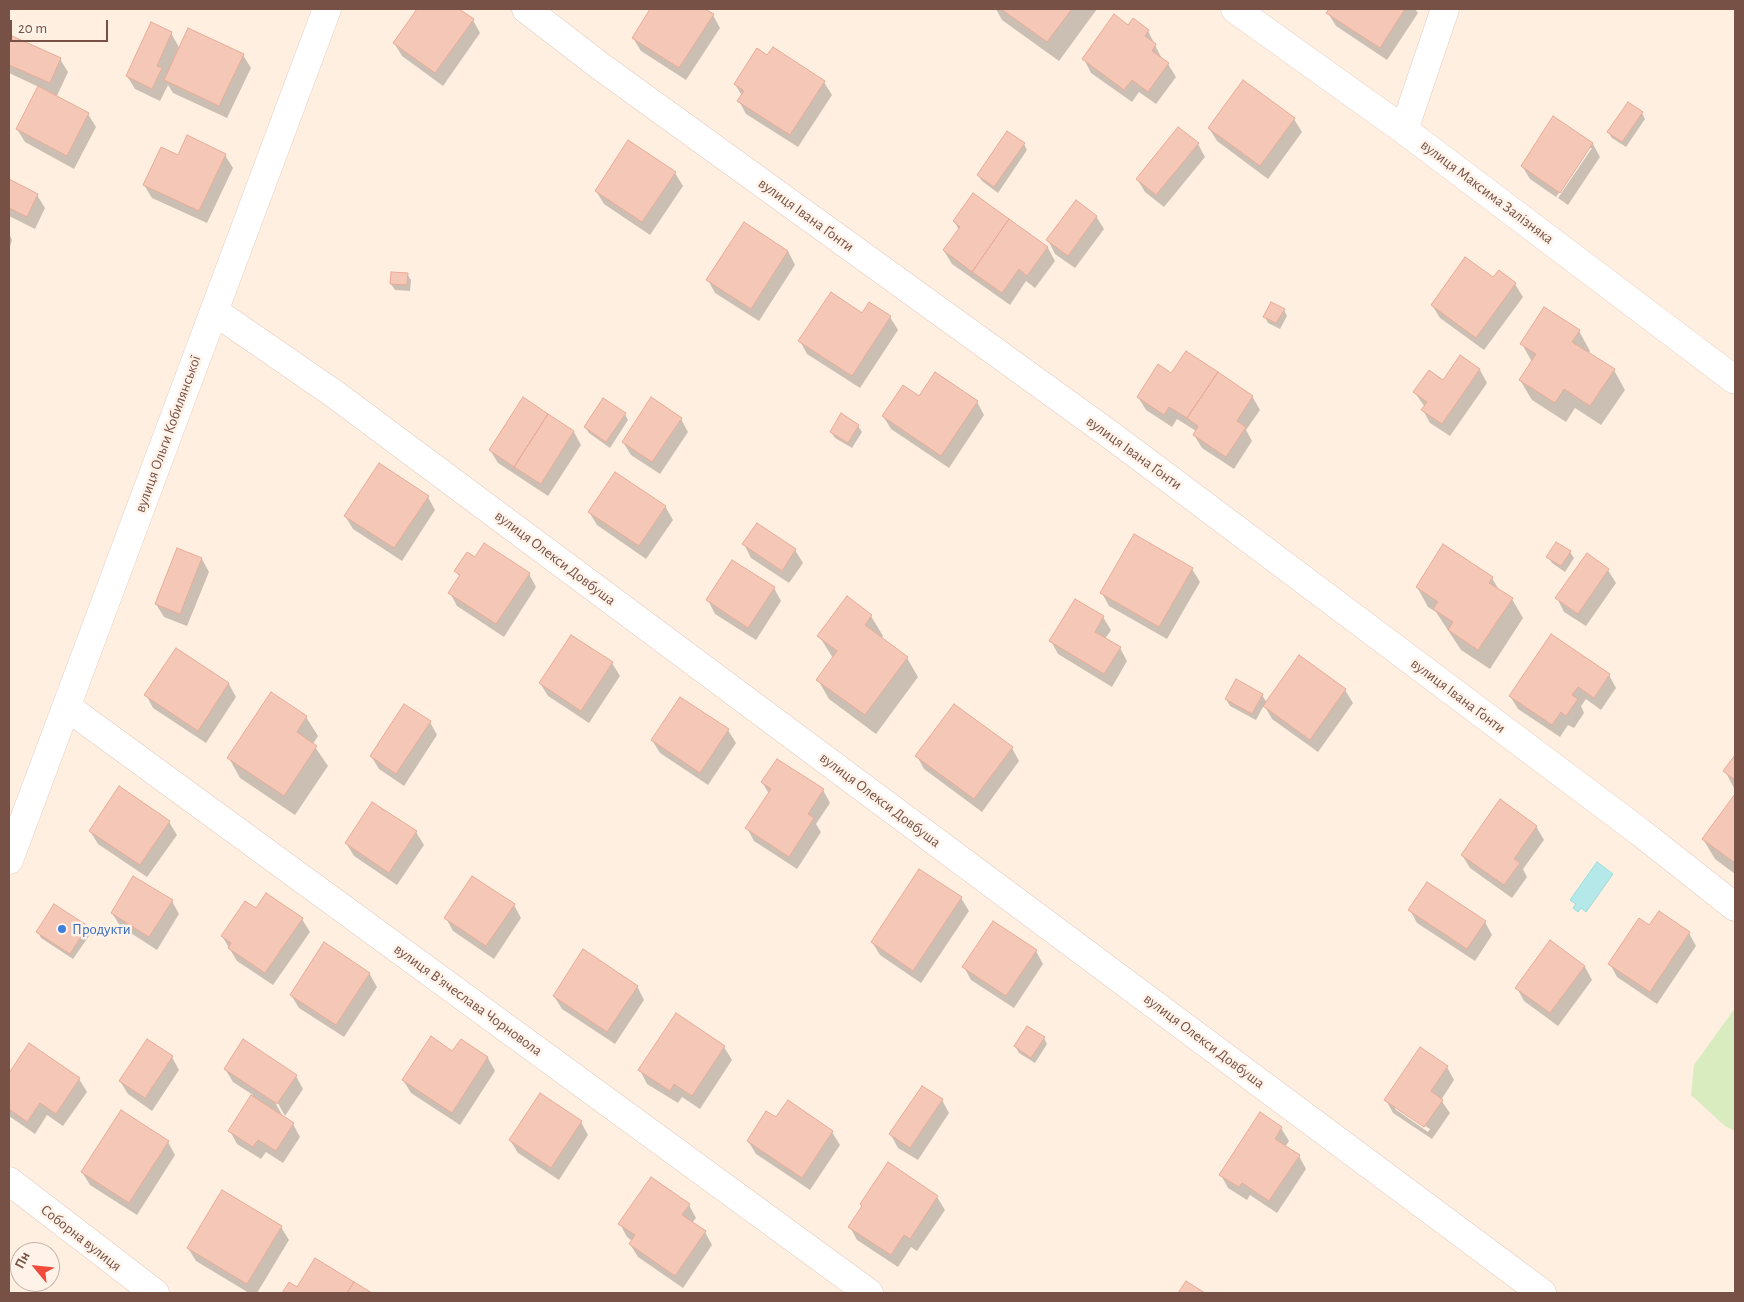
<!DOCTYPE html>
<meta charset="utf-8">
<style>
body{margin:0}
#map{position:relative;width:1744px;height:1302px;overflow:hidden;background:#feefe1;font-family:"Alegreya Sans",sans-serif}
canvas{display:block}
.frame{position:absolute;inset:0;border:10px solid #775046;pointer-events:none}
.north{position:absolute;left:10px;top:1242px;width:50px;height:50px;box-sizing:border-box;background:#fff3e9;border:1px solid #c9b2a8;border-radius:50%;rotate:298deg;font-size:14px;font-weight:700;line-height:20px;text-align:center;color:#775046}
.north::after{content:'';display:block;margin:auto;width:18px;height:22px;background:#f14b3d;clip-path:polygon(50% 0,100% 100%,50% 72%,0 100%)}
.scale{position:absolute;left:10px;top:20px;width:98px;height:22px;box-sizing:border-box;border:2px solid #775046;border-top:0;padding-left:6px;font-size:15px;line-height:18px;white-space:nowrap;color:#775046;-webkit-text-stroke:4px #fff3e9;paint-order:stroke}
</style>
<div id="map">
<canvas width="1744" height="1302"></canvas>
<div class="frame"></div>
<div class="north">Пн</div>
<div class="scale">20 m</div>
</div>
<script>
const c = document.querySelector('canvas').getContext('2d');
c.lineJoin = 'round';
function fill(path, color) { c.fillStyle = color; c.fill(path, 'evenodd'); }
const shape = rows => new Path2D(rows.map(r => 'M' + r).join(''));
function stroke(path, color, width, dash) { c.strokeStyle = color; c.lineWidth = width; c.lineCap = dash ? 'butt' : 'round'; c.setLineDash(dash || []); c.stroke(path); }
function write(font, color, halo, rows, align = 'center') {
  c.font = font + ' "Alegreya Sans",sans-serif'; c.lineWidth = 5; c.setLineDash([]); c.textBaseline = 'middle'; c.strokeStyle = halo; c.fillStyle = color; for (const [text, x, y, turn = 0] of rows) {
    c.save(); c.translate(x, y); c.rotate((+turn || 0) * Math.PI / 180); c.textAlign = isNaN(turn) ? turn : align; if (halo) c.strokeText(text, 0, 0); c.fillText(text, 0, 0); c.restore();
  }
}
const green = shape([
 [1735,1008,1735,1131,1725,1126,1691,1095,1694,1065]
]);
const water = shape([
 [1597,862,1613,874,1586,912,1581,908,1578,912,1573,908,1576,904,1570,900,1597,862]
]);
const shadow = shape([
 [418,9,457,9,473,20,480,33,443,86,402,56,394,43],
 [652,9,702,9,713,15,720,28,686,80,641,51,633,38],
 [996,9,1097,9,1059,61,1002,20],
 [1328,9,1415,9,1418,13,1387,60,1336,26,1328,13,1330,10],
 [1129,26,1148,31,1162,59,1168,64,1176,77,1156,104,1139,92,1132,102,1091,73,1084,59],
 [171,33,180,49,243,55,251,68,227,118,173,93,168,85,160,101,135,89,127,76],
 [13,38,60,59,68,72,56,98,88,114,96,127,74,169,25,142,17,129,39,87,9,73,9,47],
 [768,56,824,82,832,95,798,147,746,114,739,101,742,96,735,84],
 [1243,82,1294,119,1302,132,1268,179,1217,141,1209,128],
 [1642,113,1645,119,1626,147,1612,138,1608,132],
 [1554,118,1593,144,1600,157,1568,205,1558,198,1592,148,1589,148,1556,197,1530,179,1522,166],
 [1024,144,1027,150,998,193,982,181,978,175],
 [1198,144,1205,157,1164,207,1145,192,1137,179],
 [225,155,233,168,207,223,152,198,144,185,178,157],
 [675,173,683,186,650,235,604,204,596,191],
 [9,181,37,195,45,208,35,229,9,216],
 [1096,216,1104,229,1075,268,1055,254,1048,240],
 [954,221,1048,248,1055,261,1035,288,1026,281,1010,305,952,264,944,251,959,230],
 [9,233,12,240,9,250],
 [788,251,795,265,759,321,715,293,708,280],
 [407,274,411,280,410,291,395,290,391,284],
 [1493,279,1515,284,1523,297,1484,350,1440,318,1432,305],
 [869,303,890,317,898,330,860,388,807,354,800,341,862,314],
 [1284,310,1287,316,1280,329,1268,323,1265,317],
 [1579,331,1590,351,1588,354,1614,370,1625,390,1601,425,1575,408,1566,422,1532,400,1520,380,1532,362,1522,344],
 [1480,370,1487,383,1450,436,1430,423,1423,410,1425,407,1415,393],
 [1172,375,1252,396,1260,410,1246,430,1252,441,1234,469,1202,448,1194,435,1196,431,1177,419,1172,427,1146,410,1138,397],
 [919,398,977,402,984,415,949,468,891,429,883,416],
 [523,399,574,432,581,445,548,496,498,463,490,450],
 [625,414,628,420,610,448,589,433,585,427],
 [681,419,688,432,660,474,631,455,623,442],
 [858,426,862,432,852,448,835,438,831,432],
 [428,497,435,510,402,561,353,529,345,516],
 [665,506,673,520,646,559,597,525,589,512],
 [757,524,795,550,803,563,789,583,751,558,744,544],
 [1570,552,1574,558,1565,572,1552,563,1548,557],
 [202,559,209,572,187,626,164,617,156,604],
 [1192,569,1200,582,1167,639,1109,606,1102,593],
 [1608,570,1616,583,1586,626,1564,612,1557,598],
 [456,571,529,574,536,587,504,637,457,606,450,593,460,578],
 [1492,578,1499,590,1512,599,1523,618,1490,669,1461,650,1436,612,1428,607,1417,587],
 [774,588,781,601,756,640,715,614,708,600],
 [847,598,871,616,883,636,881,638,907,658,918,677,876,734,829,699,818,680,833,658,819,636],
 [1103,617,1111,630,1105,639,1120,648,1127,661,1112,687,1058,654,1051,641],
 [572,636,612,663,620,676,589,723,548,696,540,683],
 [176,649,229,684,236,697,206,743,153,708,146,695],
 [1609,675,1616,688,1601,710,1586,699,1581,706,1584,713,1574,728,1568,725,1560,737,1518,709,1510,696],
 [1345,690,1353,703,1318,752,1272,719,1264,705,1256,720,1230,706,1226,699,1262,695,1267,703],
 [306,717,318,736,313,744,328,766,295,815,240,778,229,758],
 [430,722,437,735,404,786,379,769,371,756],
 [728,730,736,743,708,785,660,753,652,740],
 [1012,748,1019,761,982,812,924,769,917,756],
 [1735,757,1735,790,1725,771],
 [762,782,823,790,830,803,816,824,821,832,797,869,754,841,747,828,769,794],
 [1735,796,1735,874,1715,859,1703,839],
 [169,822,177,835,147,877,98,844,90,831],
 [1536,826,1544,840,1523,869,1527,877,1512,898,1470,868,1462,855],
 [416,832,424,845,397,885,354,856,346,843],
 [920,871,961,898,969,911,921,983,880,955,872,942],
 [172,901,179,914,157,950,120,926,112,913],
 [514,905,521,918,494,959,453,931,446,918],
 [256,909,302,919,310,932,273,985,237,961,222,936],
 [1410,910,1485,922,1492,935,1475,961,1417,923],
 [87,927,91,933,73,959,41,938,38,932],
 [1650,927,1689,933,1696,946,1657,1004,1617,977,1610,964],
 [1550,942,1585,967,1592,980,1558,1026,1524,1001,1517,988],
 [1036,951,1043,964,1014,1008,971,980,964,967],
 [369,973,377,987,344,1037,299,1008,291,995],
 [637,986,644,1000,615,1044,562,1009,554,996],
 [1044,1038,1047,1044,1035,1063,1019,1053,1015,1046],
 [461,1041,488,1058,495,1071,460,1125,411,1093,403,1080,453,1053],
 [30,1045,79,1079,87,1092,63,1126,47,1115,35,1134,9,1116,9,1075],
 [724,1047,732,1060,700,1109,682,1097,678,1103,647,1084,640,1070],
 [172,1057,179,1070,152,1111,128,1094,120,1081],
 [1447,1067,1454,1080,1441,1100,1450,1113,1432,1139,1393,1113,1386,1100],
 [1395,1106,1430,1129,1428,1132,1395,1109],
 [225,1069,296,1076,303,1089,285,1116,275,1098,273,1099,284,1118,293,1124,300,1137,283,1163,266,1152,261,1159,237,1144,230,1131,253,1095,233,1082],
 [942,1100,949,1113,918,1160,898,1148,891,1135],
 [777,1119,832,1132,840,1145,810,1190,756,1154,748,1141],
 [581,1122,588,1135,559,1180,518,1153,510,1140],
 [1281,1128,1289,1141,1285,1147,1299,1156,1306,1169,1277,1213,1250,1195,1247,1200,1228,1188,1221,1175],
 [168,1142,175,1155,137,1215,90,1185,82,1172],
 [937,1197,945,1210,917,1251,911,1247,898,1267,857,1240,850,1227,863,1208,861,1204],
 [689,1205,696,1218,692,1223,705,1232,712,1245,683,1288,638,1257,630,1244,632,1241,627,1237,620,1224],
 [281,1227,289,1240,257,1293,249,1293,196,1261,188,1248],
 [316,1259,370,1293,283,1293,289,1283,297,1289]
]);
const building = shape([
 [417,9,459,9,474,19,435,73,393,43,417,9],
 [650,9,705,9,714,14,679,68,632,38,650,9],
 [1001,9,1072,9,1047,42,1001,9],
 [1329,9,1405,9,1380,48,1326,13,1329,9],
 [1114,14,1128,25,1133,18,1149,30,1145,36,1156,44,1152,51,1169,63,1148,92,1132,80,1124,90,1082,59,1114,14],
 [151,22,172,32,157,66,162,68,152,89,126,76,151,22],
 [188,28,244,54,219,106,164,80,188,28],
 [12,36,61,58,50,83,9,65,9,44,12,36],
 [773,47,825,81,790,135,737,101,744,91,734,84,757,48,767,55,773,47],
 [1243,80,1295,118,1260,166,1208,128,1243,80],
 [38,86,89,113,67,156,16,129,38,86],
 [1628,102,1643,112,1622,142,1607,132,1628,102],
 [1553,116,1593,143,1560,193,1521,166,1553,116],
 [1178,127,1199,143,1156,195,1136,179,1178,127],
 [1007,131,1025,143,994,187,977,175,1007,131],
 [187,135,226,154,199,211,143,185,161,147,178,155,187,135],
 [628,140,676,172,642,222,595,191,628,140],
 [9,179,38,194,27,217,9,208,9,179],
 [973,193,1009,219,972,272,943,250,960,227,953,221,973,193],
 [1076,200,1097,216,1068,256,1046,240,1076,200],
 [1009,219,1048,247,1027,276,1019,269,1002,293,972,272,1009,219],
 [744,222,788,251,751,309,706,280,744,222],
 [1465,257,1493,277,1499,270,1516,283,1476,338,1431,305,1465,257],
 [391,272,408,273,407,285,390,284,391,272],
 [831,292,862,313,869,302,891,316,852,376,798,341,831,292],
 [1271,302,1285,309,1276,323,1263,317,1271,302],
 [1544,307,1580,330,1572,342,1615,369,1590,406,1564,389,1555,403,1519,380,1536,354,1520,344,1544,307],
 [1186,351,1218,372,1187,418,1169,407,1164,415,1137,397,1158,364,1171,373,1186,351],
 [1460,355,1480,369,1442,424,1421,410,1427,402,1413,392,1429,370,1443,380,1460,355],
 [935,372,978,401,941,456,882,416,903,385,919,396,935,372],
 [1218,372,1253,396,1237,421,1246,427,1226,457,1193,435,1198,426,1187,418,1218,372],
 [523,397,548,414,514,467,489,450,523,397],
 [651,397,682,418,652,462,622,442,651,397],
 [603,398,626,413,606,442,584,427,603,398],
 [841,413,859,425,848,443,830,432,841,413],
 [548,414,574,431,541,484,514,467,548,414],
 [379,463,429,496,394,548,344,516,379,463],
 [615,472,666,506,639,546,588,512,615,472],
 [757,523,796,549,782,571,742,544,757,523],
 [1134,534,1193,568,1159,627,1100,593,1134,534],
 [1556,542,1571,551,1561,566,1546,557,1556,542],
 [484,543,530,573,496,624,448,593,460,575,454,571,467,552,475,557,484,543],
 [1443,544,1493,577,1489,583,1513,598,1478,650,1448,630,1453,622,1433,609,1438,602,1416,587,1443,544],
 [177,548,202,558,180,614,155,604,177,548],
 [1587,553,1609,569,1578,614,1555,598,1587,553],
 [732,560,775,587,748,628,706,600,732,560],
 [847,596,872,615,865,625,908,657,865,715,816,680,837,651,817,636,847,596],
 [1075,599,1104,616,1095,632,1121,647,1104,674,1049,641,1075,599],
 [1551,634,1610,674,1594,698,1578,687,1572,695,1578,699,1566,716,1561,712,1552,725,1509,696,1551,634],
 [571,635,613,662,581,711,539,683,571,635],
 [176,648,229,683,198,731,144,695,176,648],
 [1299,655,1346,689,1310,740,1263,706,1299,655],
 [1236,679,1263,694,1252,714,1225,699,1236,679],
 [271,692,307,716,297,732,317,746,284,796,227,758,271,692],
 [680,697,729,729,700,773,651,740,680,697],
 [404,704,431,721,396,774,370,756,404,704],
 [954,704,1013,747,974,799,915,756,954,704],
 [1735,755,1735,780,1723,771,1735,755],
 [777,759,824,789,808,814,814,818,789,857,745,828,771,789,761,782,777,759],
 [119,786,170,821,140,865,89,831,119,786],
 [1735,794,1735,863,1702,839,1735,794],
 [1500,799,1537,826,1514,859,1520,863,1504,885,1461,855,1500,799],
 [372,802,417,831,389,873,345,843,372,802],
 [919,869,962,897,913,971,871,942,919,869],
 [133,876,173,900,149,937,111,913,133,876],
 [472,876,515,904,486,946,444,918,472,876],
 [1427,882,1486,921,1467,949,1408,910,1427,882],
 [266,893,303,918,265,973,228,948,231,943,221,936,245,901,256,908,266,893],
 [54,904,88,926,70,954,36,932,54,904],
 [1659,911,1690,932,1650,992,1608,964,1639,918,1649,925,1659,911],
 [993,921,1037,950,1006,996,962,967,993,921],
 [1550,940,1585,966,1550,1013,1515,988,1550,940],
 [324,942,370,973,336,1025,290,995,324,942],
 [583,949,638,986,607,1032,553,996,583,949],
 [676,1013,725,1046,692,1096,674,1084,670,1091,638,1070,676,1013],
 [1027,1026,1045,1037,1031,1058,1014,1046,1027,1026],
 [431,1036,452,1051,461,1039,488,1057,452,1113,402,1080,431,1036],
 [147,1039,173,1056,145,1098,119,1081,147,1039],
 [243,1039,297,1075,277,1104,224,1069,243,1039],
 [29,1043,80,1078,56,1114,40,1103,27,1122,9,1109,9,1073,29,1043],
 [1420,1047,1448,1066,1431,1091,1443,1100,1424,1127,1384,1100,1420,1047],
 [922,1086,943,1099,910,1148,889,1134,922,1086],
 [540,1093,582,1121,551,1168,509,1140,540,1093],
 [251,1095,294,1123,276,1151,258,1140,253,1147,228,1131,251,1095],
 [788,1100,833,1131,802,1178,747,1141,766,1111,776,1117,788,1100],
 [121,1110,169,1141,129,1203,81,1172,121,1110],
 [1260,1112,1282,1127,1275,1139,1300,1155,1269,1201,1242,1183,1239,1187,1219,1175,1260,1112],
 [888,1162,938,1196,910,1239,904,1235,891,1255,848,1227,862,1206,860,1204,888,1162],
 [651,1177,690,1204,682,1215,706,1231,675,1276,629,1244,635,1235,618,1224,651,1177],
 [222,1190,282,1226,247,1284,187,1248,222,1190],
 [315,1258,354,1282,347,1293,282,1293,289,1282,297,1287,315,1258],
 [1186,1281,1205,1293,1178,1293,1186,1281],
 [354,1282,372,1293,347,1293,354,1282]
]);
const street = shape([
 [526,9,600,66,1112,436,1640,832,1735,907],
 [1235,9,1404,130,1735,380],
 [1404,130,1445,9],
 [214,311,333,393,1542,1293],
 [67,707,869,1293],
 [9,860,327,9],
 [9,1181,155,1293]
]);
const markers = [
 [62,929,5,"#3f7fe0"]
];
const streetNames = [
 ["вулиця Максима Залізняка",1487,192,37],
 ["вулиця Івана Ґонти",806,215,36],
 ["вулиця Ольги Кобилянської",168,434,-70],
 ["вулиця Івана Ґонти",1134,453,36],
 ["вулиця Олекси Довбуша",555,558,37],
 ["вулиця Івана Ґонти",1458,696,37],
 ["вулиця Олекси Довбуша",880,800,37],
 ["вулиця Вʼячеслава Чорновола",468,1000,36],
 ["вулиця Олекси Довбуша",1204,1041,37],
 ["Соборна вулиця",81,1238,38]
];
const shopNames = [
 ["Продукти",72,929]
];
fill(green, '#d8ecbf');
fill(water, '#b5e9e9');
stroke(water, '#9adbdb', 1);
fill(shadow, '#0003');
fill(building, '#f5c7b7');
stroke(building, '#e9aa96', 1);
stroke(street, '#e5cbbf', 29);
stroke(street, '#fff', 28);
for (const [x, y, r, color] of markers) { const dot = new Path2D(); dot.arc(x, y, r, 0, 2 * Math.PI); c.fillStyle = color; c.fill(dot); stroke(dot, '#fff3e9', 2); }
write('15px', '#775046', '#fff3e9', streetNames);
write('15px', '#366cbe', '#fff3e9', shopNames, 'left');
</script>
